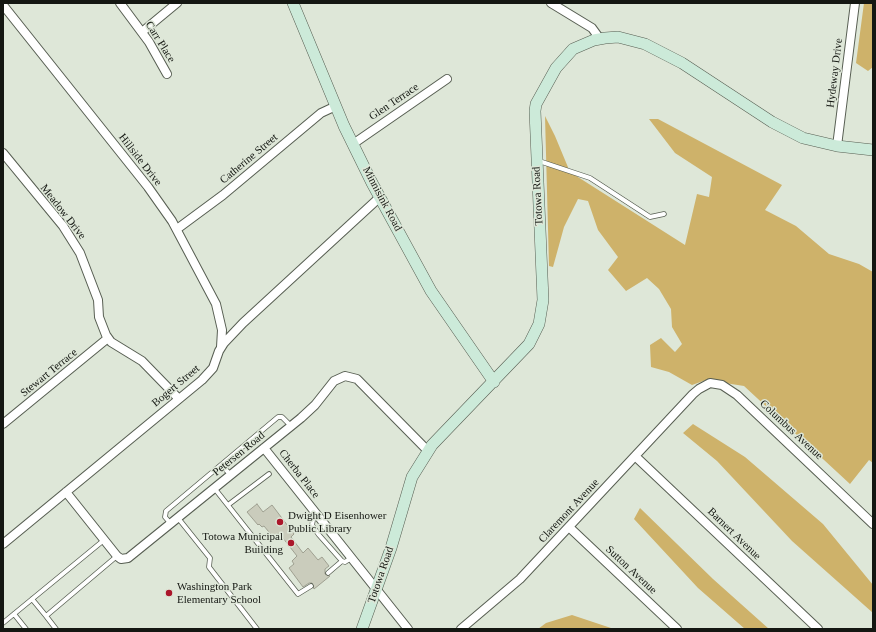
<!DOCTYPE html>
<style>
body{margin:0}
#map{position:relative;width:876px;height:632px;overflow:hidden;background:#dee7d8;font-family:Georgia,serif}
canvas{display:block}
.frame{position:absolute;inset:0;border:4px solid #141712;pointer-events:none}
</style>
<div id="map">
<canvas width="876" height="632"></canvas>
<div class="frame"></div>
</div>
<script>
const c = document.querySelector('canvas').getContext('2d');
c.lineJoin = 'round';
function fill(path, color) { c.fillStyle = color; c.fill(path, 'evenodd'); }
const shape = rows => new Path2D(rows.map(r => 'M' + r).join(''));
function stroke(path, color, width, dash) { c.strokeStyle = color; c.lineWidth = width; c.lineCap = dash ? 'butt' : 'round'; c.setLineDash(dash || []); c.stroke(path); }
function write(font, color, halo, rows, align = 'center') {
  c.font = font + ' Georgia,serif'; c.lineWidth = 3; c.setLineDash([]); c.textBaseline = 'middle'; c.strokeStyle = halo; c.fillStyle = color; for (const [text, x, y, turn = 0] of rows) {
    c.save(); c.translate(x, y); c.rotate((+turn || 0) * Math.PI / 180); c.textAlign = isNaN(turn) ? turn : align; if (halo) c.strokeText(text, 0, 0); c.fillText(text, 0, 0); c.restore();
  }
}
const forest = shape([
 [864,3,873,3,873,67,868,71,856,63],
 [545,116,555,136,570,172,685,245,697,194,709,197,712,177,675,153,649,119,658,119,782,185,765,210,796,226,829,254,859,264,873,272,873,463,869,460,850,484,744,386,706,380,692,385,669,372,651,367,650,345,661,338,675,352,682,344,672,327,671,309,659,289,647,278,626,291,608,270,618,257,598,230,588,201,578,199,564,227,553,267,549,266],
 [693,424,745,457,823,524,873,585,873,613,792,541,717,461,683,433],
 [640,508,713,579,769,629,745,629,698,588,634,519],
 [572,615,611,628,613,629,538,629,546,623]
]);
const building = shape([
 [257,504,263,512,272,505,294,534,291,537,303,553,308,548,318,560,322,557,329,566,325,569,325,574,330,576,314,589,312,583,309,583,303,587,289,568,294,564,292,561,297,556,279,533,273,537,264,526,262,527,259,524,258,525,247,512,257,504]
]);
const lane = shape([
 [539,161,590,178,650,217,664,214],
 [221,465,231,475],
 [215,489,298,594,311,586],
 [228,505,269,474],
 [317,514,313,520,312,525,319,535,342,561,345,562,351,558],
 [178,518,210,558,209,567,257,629],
 [171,524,165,517,166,511,278,417,282,417,291,426],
 [328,573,342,561],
 [32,599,46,616],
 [14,614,26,629],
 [3,623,104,540],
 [56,629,46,616,117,556]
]);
const street = shape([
 [120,3,149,42,167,74],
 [551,3,592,28,600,39],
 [3,5,148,187,172,221,216,304,222,330,221,347],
 [142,32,177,3],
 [353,144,447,79],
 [837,146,855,3],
 [3,153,63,226,80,253,98,300,99,317,106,335,111,342,142,361,179,399],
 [177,229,223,195,321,113,336,106],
 [3,424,108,338],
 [264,448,408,629],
 [635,456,818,629],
 [66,492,117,556,121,559,128,558,301,418,315,405,334,381,345,376,357,379,428,451],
 [569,527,677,629],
 [3,544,202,380,213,368,219,351,224,343,243,323,380,197],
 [461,629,520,579,693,394,699,389,710,383,722,385,737,395,873,524]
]);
const secondary = shape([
 [293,3,344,126,372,183,431,291,494,382],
 [362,629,391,548,412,477,432,445,529,344,539,324,543,300,535,111,536,104,556,68,573,49,594,40,605,38,618,37,645,44,682,63,772,122,803,138,837,146,873,150]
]);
const markers = [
 [280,522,4,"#ab162a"],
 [291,543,4,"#ab162a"],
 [169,593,4,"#ab162a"]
];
const streetNames = [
 ["Carr Place",160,42,58],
 ["Hydeway Drive",835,73,-83],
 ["Glen Terrace",394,102,-34],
 ["Catherine Street",249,159,-40],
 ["Hillside Drive",140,160,52],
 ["Totowa Road",538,196,-93],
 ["Minnisink Road",382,199,62],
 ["Meadow Drive",63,212,52],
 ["Stewart Terrace",49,373,-39],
 ["Bogert Street",176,386,-40],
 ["Columbus Avenue",791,430,43],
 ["Petersen Road",239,454,-39],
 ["Cherba Place",299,474,52],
 ["Claremont Avenue",569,511,-47],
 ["Barnert Avenue",734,534,44],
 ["Sutton Avenue",631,570,43],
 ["Totowa Road",381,575,-71]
];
const poiNames = [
 ["Dwight D Eisenhower",288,516],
 ["Public Library",288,529],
 ["Totowa Municipal",283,537,"right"],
 ["Building",283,550,"right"],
 ["Washington Park",177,587],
 ["Elementary School",177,600]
];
fill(forest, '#ceb26a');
fill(building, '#caccbc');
stroke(building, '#9e9f90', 1);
stroke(lane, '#575e52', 5.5);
stroke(street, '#575e52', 10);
stroke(secondary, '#575e52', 12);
stroke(lane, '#fff', 4);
stroke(street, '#fff', 8);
stroke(secondary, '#ccead9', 11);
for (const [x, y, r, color] of markers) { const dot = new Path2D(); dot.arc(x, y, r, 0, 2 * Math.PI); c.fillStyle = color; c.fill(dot); stroke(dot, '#dee7d8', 1.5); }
write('11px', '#141712', '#dee7d8', streetNames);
write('11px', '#141712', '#dee7d8', poiNames, 'left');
</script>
